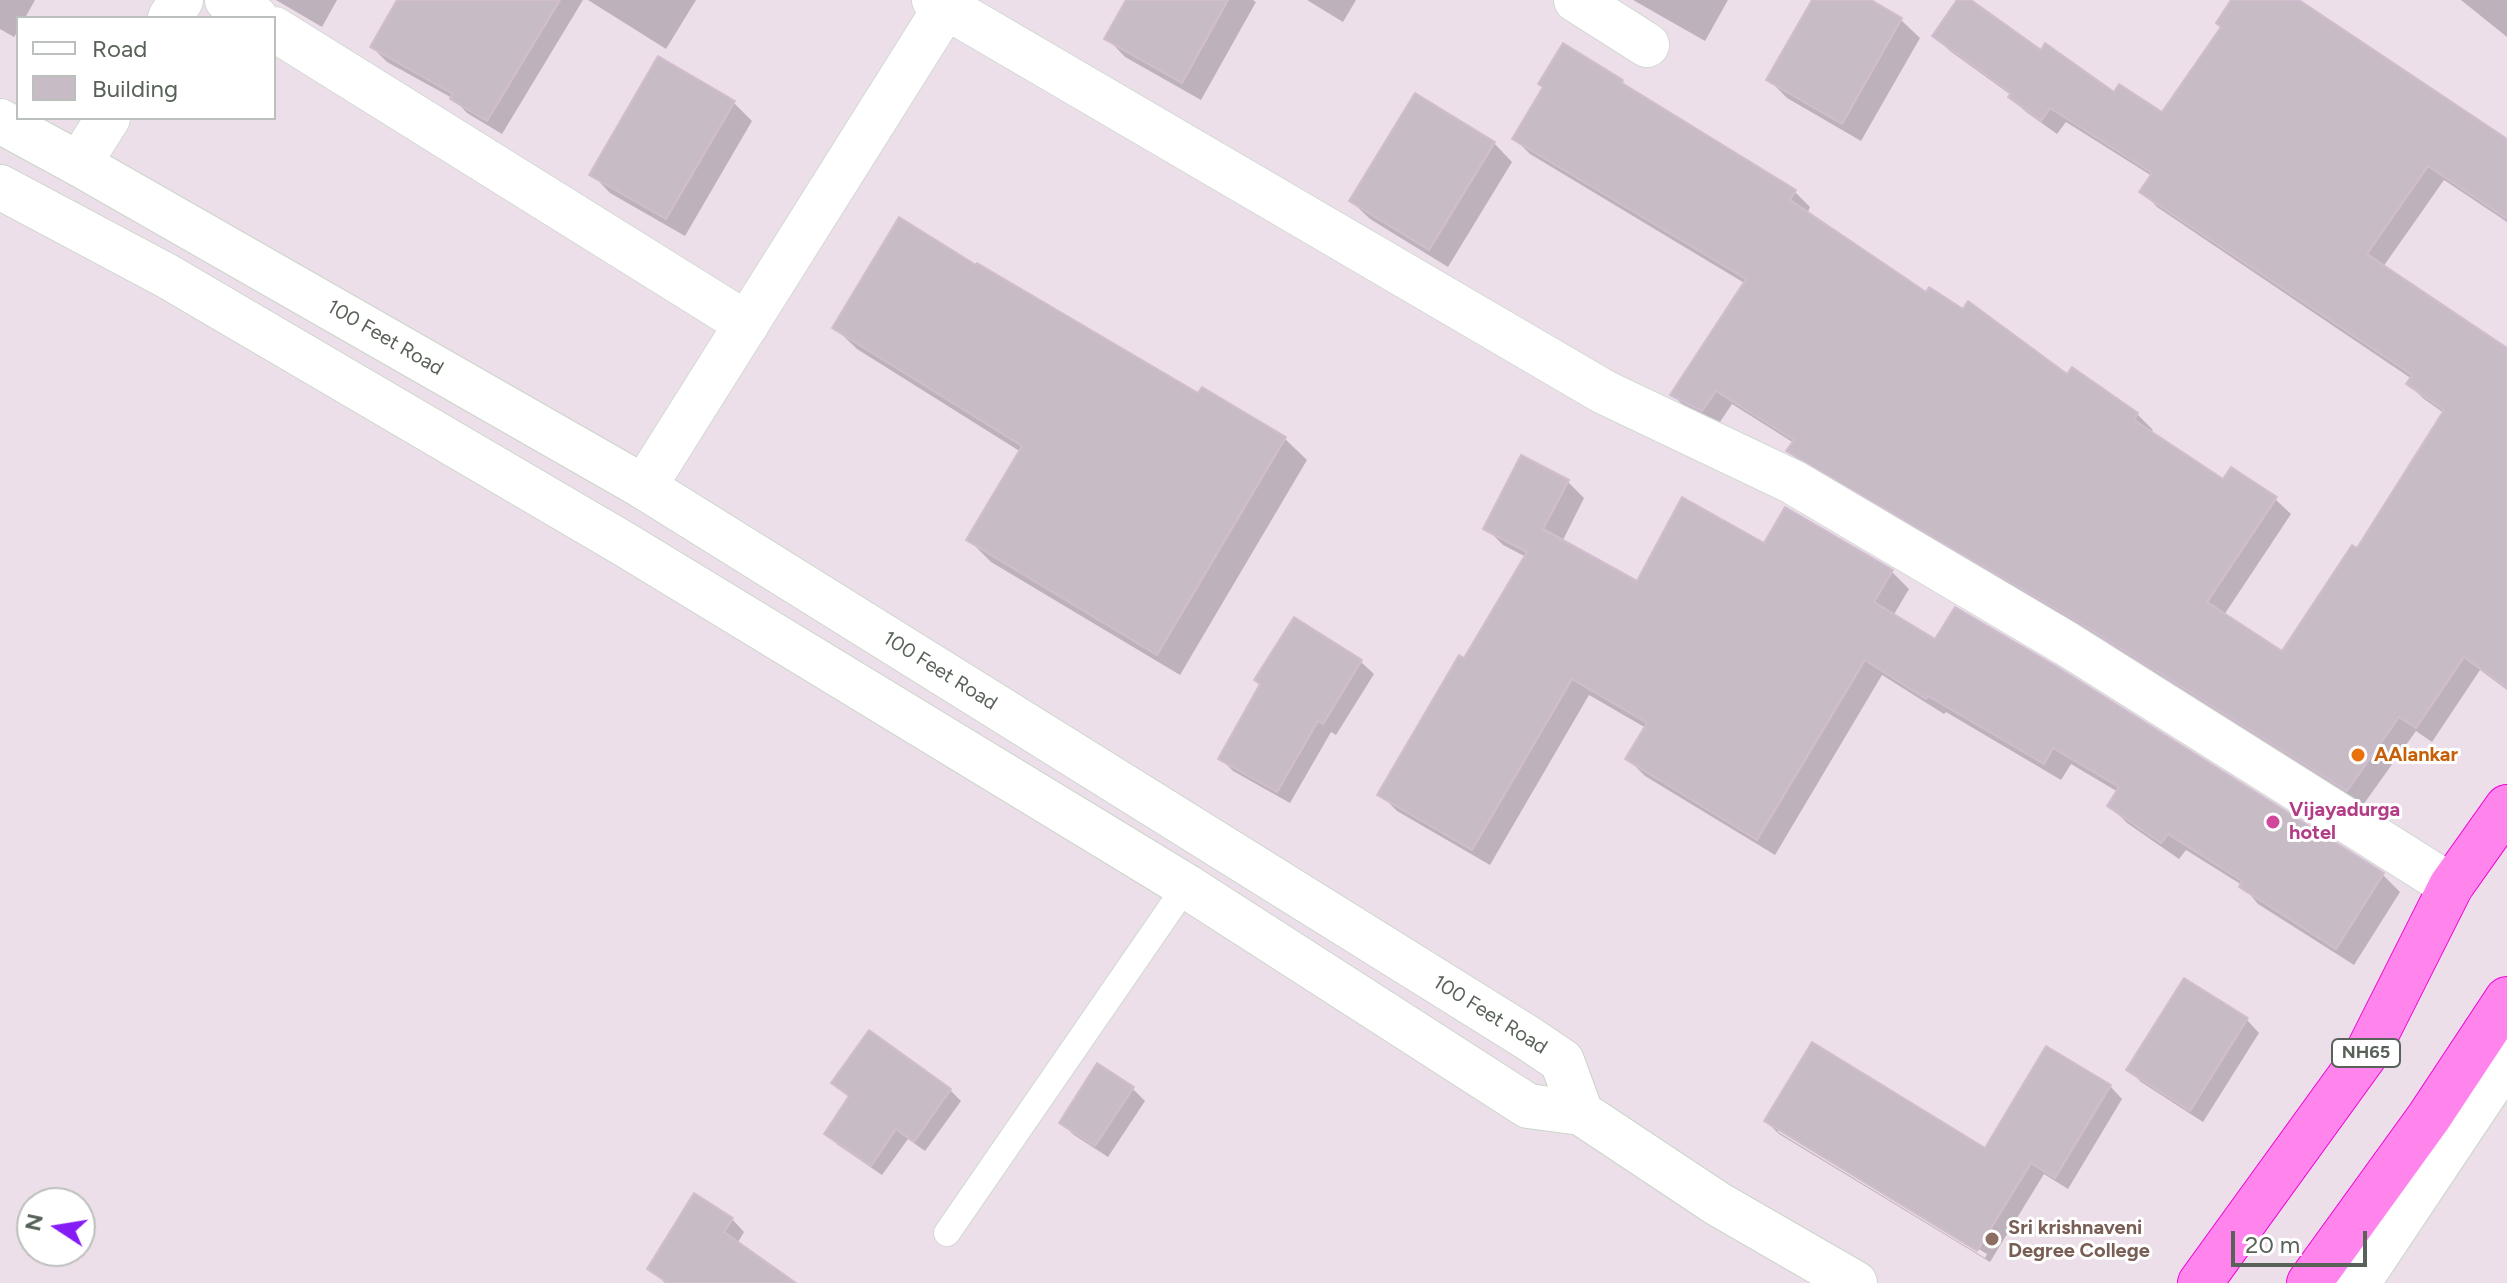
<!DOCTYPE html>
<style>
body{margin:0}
#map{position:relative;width:2507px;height:1283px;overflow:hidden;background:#eddfea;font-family:Figtree,sans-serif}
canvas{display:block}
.legend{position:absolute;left:16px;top:16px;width:260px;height:104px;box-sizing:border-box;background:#fff;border:2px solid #bcc0bc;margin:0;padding:10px 14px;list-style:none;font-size:24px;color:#586258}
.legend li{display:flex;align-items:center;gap:16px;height:40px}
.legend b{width:40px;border:2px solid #bcc0bc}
.north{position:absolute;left:16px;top:1187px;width:80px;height:80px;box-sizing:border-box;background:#fff;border:2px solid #bcc0bc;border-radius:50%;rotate:282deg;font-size:22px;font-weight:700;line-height:32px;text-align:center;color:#586258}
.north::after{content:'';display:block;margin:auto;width:28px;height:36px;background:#851cf6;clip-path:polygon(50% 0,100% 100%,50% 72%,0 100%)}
.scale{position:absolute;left:2231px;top:1231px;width:136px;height:36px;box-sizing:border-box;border:4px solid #586258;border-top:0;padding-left:10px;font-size:24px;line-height:28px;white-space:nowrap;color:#586258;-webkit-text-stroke:6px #fff;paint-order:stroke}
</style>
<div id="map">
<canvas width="2507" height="1283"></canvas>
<ul class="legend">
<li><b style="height:10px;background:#fff"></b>Road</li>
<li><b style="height:22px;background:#c7bcc6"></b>Building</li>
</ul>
<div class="north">N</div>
<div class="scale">20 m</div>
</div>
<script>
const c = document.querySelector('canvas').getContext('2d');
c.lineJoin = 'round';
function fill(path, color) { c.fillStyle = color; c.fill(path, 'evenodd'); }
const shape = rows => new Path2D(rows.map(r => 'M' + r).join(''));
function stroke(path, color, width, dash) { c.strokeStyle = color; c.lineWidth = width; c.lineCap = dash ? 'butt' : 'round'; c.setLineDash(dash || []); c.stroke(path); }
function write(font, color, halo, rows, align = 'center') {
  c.font = font + ' Figtree,sans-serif'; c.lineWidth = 6; c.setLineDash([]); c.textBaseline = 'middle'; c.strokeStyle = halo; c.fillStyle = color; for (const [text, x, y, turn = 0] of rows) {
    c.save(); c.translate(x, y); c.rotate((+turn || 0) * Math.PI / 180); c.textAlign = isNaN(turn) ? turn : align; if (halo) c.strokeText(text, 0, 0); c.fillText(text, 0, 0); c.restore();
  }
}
const shadow = shape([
 [0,0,35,0,25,18,18,18,18,31,14,37,0,29],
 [276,0,337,0,322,27],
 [399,0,583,0,502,134,467,113,454,99,387,62,372,47],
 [588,0,696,0,666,49],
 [1128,0,1253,0,1256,2,1201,100,1125,57,1107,38],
 [1307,0,1356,0,1343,22],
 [1633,0,1728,0,1705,41],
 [1814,0,1867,0,1901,20,1920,38,1861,141,1787,98,1769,80],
 [1960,0,1967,0,2041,53,2114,95,2162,115,2223,27,2234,0,2295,0,2507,142,2507,222,2444,180,2383,267,2507,350,2507,690,2480,670,2432,742,2416,731,2363,805,1804,466,1789,451,1794,443,1732,404,1718,425,1688,410,1673,395,1746,284,1530,154,1514,138,1622,82,1632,92,1795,192,1810,207,1807,214,1927,295,2067,377,2137,414,2153,430,2150,433,2223,482,2275,499,2291,514,2224,615,2282,653,2357,551,2444,413,2424,399,2408,384,2412,379,2157,207,2142,191,2152,176,2066,122,2057,134,2026,112,2010,97,2011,95,1950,51,1934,36],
 [2461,0,2507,0,2507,37],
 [734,103,752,121,685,236,610,193,592,174],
 [1494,143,1512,162,1448,267,1370,219,1351,201],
 [976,268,1199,396,1284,438,1307,460,1180,675,991,562,969,540,1021,452,857,349,834,327],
 [1567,481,1584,498,1562,542,1638,584,1764,546,1786,509,1892,572,1909,589,1893,616,1935,642,2053,667,2383,875,2400,892,2354,965,2258,904,2242,885,2186,850,2179,859,2127,823,2110,806,2118,792,2071,764,2061,780,1946,712,1944,714,1882,675,1775,855,1645,776,1628,759,1646,728,1589,695,1490,865,1397,811,1380,794,1464,661,1526,557,1503,545,1486,528],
 [1294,619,1361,662,1374,674,1336,735,1331,732,1290,803,1233,771,1220,758,1261,685],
 [2247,1020,2259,1033,2203,1122,2141,1082,2129,1070],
 [869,1032,950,1090,961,1101,925,1151,908,1139,882,1175,838,1145,827,1134,850,1098,834,1083],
 [2110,1086,2122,1099,2068,1189,2044,1174,1990,1262,1779,1134,1766,1121,1986,1151],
 [1778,1128,1987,1254,1985,1258,1778,1132],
 [1132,1088,1145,1101,1108,1157,1074,1135,1061,1123],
 [732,1219,744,1232,737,1244,793,1283,665,1283,649,1268]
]);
const building = shape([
 [397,0,560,0,487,121,450,99,453,94,370,47,397,0],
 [1126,0,1228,0,1182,83,1104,39,1126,0],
 [1812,0,1871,0,1902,18,1842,124,1766,80,1812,0],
 [1957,0,1971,0,2041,50,2045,43,2114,92,2119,84,2162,112,2221,27,2216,23,2231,0,2299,0,2507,139,2507,219,2428,166,2367,254,2507,348,2507,688,2464,657,2416,728,2399,717,2347,791,2080,623,1786,451,1794,440,1716,391,1702,411,1670,395,1746,279,1512,139,1543,87,1538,84,1563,43,1623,80,1622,83,1796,190,1790,200,1926,292,1929,287,1963,309,1968,301,2067,374,2072,367,2138,413,2134,420,2223,479,2231,467,2277,497,2207,602,2282,651,2352,545,2357,548,2444,410,2406,384,2412,375,2139,192,2152,173,2050,108,2041,121,2008,97,2011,93,1932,36,1957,0],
 [658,56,735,101,666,219,589,175,658,56],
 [1415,93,1495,142,1429,250,1349,201,1415,93],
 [899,217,976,265,977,263,1198,393,1202,387,1286,437,1157,655,966,540,1022,446,832,328,899,217],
 [1521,455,1569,480,1543,529,1637,581,1682,497,1764,543,1785,507,1893,570,1874,602,1935,639,1955,607,2054,665,2384,873,2336,949,2239,887,2242,881,2168,834,2161,843,2107,806,2119,787,2053,748,2044,764,1928,696,1926,699,1865,660,1757,840,1625,759,1647,723,1572,679,1472,850,1377,795,1459,655,1464,658,1527,552,1483,529,1521,455],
 [1294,617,1362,660,1323,724,1318,721,1277,792,1218,759,1260,684,1254,680,1294,617],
 [2184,978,2248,1018,2190,1111,2126,1070,2184,978],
 [869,1030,951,1089,914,1142,896,1129,871,1166,824,1134,849,1096,831,1083,869,1030],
 [1812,1042,1985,1148,2046,1046,2111,1085,2055,1178,2031,1163,1977,1251,1764,1121,1812,1042],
 [1097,1063,1134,1087,1095,1146,1059,1123,1097,1063],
 [694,1193,733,1218,724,1232,796,1283,668,1283,647,1269,694,1193]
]);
const lane = shape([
 [947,1233,1186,886]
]);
const street = shape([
 [227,0,256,18],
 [934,0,1604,392,1793,482,2067,644,2451,886],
 [1576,0,1647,45],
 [170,18,181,0],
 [274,29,747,324],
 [79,164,108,118],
 [644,487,950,0]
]);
const secondary = shape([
 [0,121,79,164,644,487,1528,1038,1562,1061,1581,1113],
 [0,187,167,276,624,544,1186,886,1528,1106,1581,1113,1718,1204,1855,1283],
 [2358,1283,2507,1060]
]);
const highway = shape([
 [2200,1283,2368,1051,2451,886,2507,807],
 [2309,1283,2429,1117,2507,999]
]);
const markers = [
 [2358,755,8,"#e8710a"],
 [2273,822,8,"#d1479c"],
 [1992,1239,8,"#8d6e63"]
];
const shields = [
 [2366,1053,68]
];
const shieldNames = [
 ["NH65",2366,1053]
];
const streetNames = [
 ["100 Feet Road",385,338,30],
 ["100 Feet Road",940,671,32],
 ["100 Feet Road",1490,1015,32]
];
const foodNames = [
 ["AAlankar",2374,755]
];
const hotelNames = [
 ["Vijayadurga",2289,810],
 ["hotel",2289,833]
];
const educationNames = [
 ["Sri krishnaveni",2008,1228],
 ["Degree College",2008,1251]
];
fill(shadow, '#0003');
fill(building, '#c7bcc6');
stroke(building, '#d2bdd0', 2);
stroke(lane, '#d2dad3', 28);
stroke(street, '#d2dad3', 46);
stroke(secondary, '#cad5ca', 46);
stroke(highway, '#ec00d6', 46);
stroke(lane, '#fff', 26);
stroke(street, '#fff', 44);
stroke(secondary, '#fff', 44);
stroke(highway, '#ff84ec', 44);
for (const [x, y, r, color] of markers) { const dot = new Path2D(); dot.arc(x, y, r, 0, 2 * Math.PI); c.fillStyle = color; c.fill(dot); stroke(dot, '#fff', 3); }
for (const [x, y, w] of shields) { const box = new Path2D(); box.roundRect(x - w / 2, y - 14, w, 28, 6); c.fillStyle = '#fff'; c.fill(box); stroke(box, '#586258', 2); }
write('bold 18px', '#586258', null, shieldNames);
write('20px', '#586258', '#fff', streetNames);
write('bold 20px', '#c56008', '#fff', foodNames, 'left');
write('bold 20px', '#b23c85', '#fff', hotelNames, 'left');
write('bold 20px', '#785e54', '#fff', educationNames, 'left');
</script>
